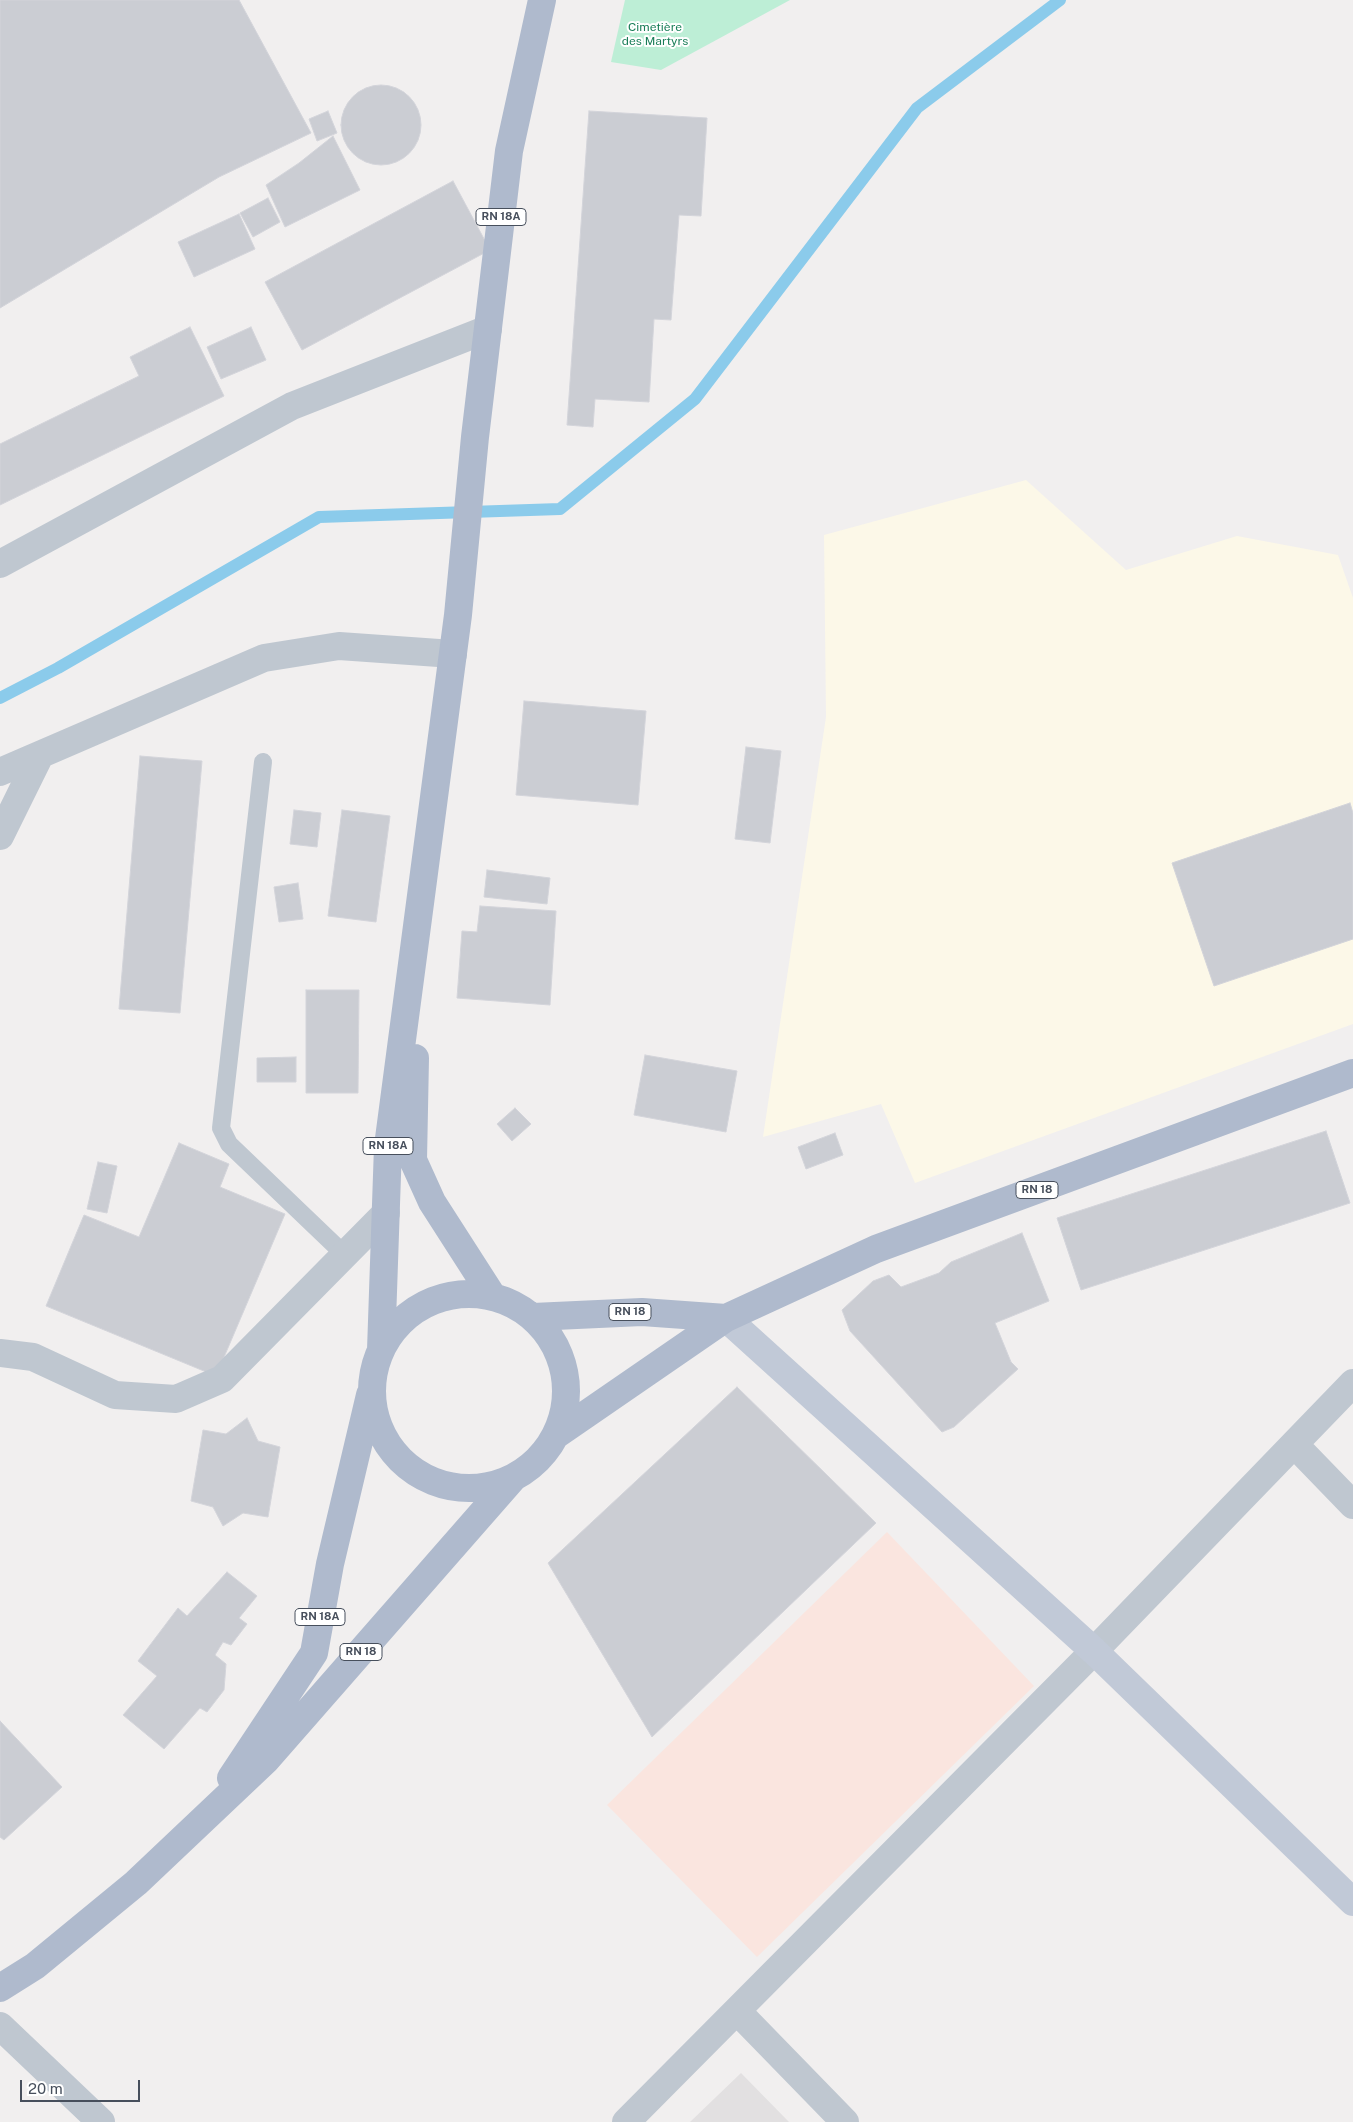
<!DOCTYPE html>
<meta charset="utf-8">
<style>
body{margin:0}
#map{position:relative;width:1353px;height:2122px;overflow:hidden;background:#f1efef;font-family:"Public Sans",sans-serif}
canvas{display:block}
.scale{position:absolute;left:20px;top:2080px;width:120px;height:22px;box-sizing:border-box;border:2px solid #474f5c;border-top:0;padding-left:6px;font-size:15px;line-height:18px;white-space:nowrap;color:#474f5c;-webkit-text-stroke:4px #fff;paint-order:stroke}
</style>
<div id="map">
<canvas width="1353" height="2122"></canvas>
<div class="scale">20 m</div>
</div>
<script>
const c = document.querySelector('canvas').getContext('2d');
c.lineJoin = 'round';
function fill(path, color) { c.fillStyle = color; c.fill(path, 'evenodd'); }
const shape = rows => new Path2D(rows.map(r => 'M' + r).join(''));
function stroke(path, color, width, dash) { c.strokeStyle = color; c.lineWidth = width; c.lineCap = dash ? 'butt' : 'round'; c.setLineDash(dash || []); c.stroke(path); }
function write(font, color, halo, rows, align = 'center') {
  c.font = font + ' "Public Sans",sans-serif'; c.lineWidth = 4; c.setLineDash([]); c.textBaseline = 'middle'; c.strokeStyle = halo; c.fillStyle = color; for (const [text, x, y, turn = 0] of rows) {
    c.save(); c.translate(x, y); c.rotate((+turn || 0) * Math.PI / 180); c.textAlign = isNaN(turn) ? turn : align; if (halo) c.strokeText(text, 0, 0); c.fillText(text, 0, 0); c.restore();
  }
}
const commercial = shape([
 [1026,480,1126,570,1237,536,1338,555,1353,598,1353,1024,915,1183,881,1104,763,1137,826,717,824,535]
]);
const education = shape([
 [741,2073,789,2122,690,2122]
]);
const medical = shape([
 [887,1532,1034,1686,757,1957,607,1805]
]);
const green = shape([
 [625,0,790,0,661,70,611,62]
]);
const stream = shape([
 [0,698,58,668,319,517,560,509,695,399,917,108,1060,0]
]);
const building = shape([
 [0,0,239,0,311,133,219,177,0,308,0,0],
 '341 125a40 40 0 1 1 80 0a40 40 0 1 1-80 0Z',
 [328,111,337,133,317,141,309,119,328,111],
 [589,111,707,118,701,216,679,215,671,320,654,319,649,402,595,399,593,427,567,425,589,111],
 [333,136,360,190,285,227,266,185,299,163,333,136],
 [453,181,490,250,302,350,265,282,453,181],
 [268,198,280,222,253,237,240,213,268,198],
 [239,214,255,249,194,277,178,242,239,214],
 [190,327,224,396,0,505,0,444,139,376,130,357,190,327],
 [251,327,266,360,221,379,207,347,251,327],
 [524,701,646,711,638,805,516,795,524,701],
 [746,747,781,751,770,843,735,839,746,747],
 [140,756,202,761,180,1013,119,1009,140,756],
 [1350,803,1353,813,1353,939,1214,986,1172,863,1350,803],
 [294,810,321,813,317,847,290,844,294,810],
 [342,810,390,816,376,922,328,916,342,810],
 [487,870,550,878,547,904,484,897,487,870],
 [298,883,303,919,279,922,274,887,298,883],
 [480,906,556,911,550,1005,457,998,462,931,477,932,480,906],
 [306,990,359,990,358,1093,306,1093,306,990],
 [645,1055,737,1071,726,1132,634,1115,645,1055],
 [296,1057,296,1082,257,1082,257,1058,296,1057],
 [515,1108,531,1124,512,1141,497,1124,515,1108],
 [1326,1131,1350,1203,1081,1290,1057,1218,1326,1131],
 [835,1133,843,1155,806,1169,798,1147,835,1133],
 [179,1143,229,1164,220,1187,285,1214,216,1376,46,1306,84,1215,139,1237,179,1143],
 [98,1162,117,1166,107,1213,87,1209,98,1162],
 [1022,1233,1049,1301,995,1323,1011,1362,1018,1369,954,1427,942,1432,850,1331,842,1310,873,1281,889,1275,901,1287,939,1273,951,1262,1022,1233],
 [737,1387,876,1523,652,1737,548,1563,737,1387],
 [247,1418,258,1441,280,1447,268,1517,243,1513,223,1526,213,1507,191,1501,203,1430,226,1434,247,1418],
 [227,1572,257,1596,239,1618,247,1624,231,1645,223,1642,215,1655,226,1664,224,1690,207,1712,200,1708,164,1749,123,1715,157,1676,138,1661,178,1608,187,1616,227,1572],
 [0,1721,62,1787,4,1840,0,1837,0,1721]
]);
const lane = shape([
 [263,762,221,1128,229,1144,345,1255]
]);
const street = shape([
 [0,564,292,406,488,329],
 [0,772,264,658,339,646,453,654],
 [0,836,40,755],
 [0,1353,33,1357,115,1395,176,1399,222,1379,386,1213],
 [1294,1444,1353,1505],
 [737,2011,845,2122],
 [0,2026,101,2122],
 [626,2122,1094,1651,1353,1383]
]);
const secondary = shape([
 [726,1318,1094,1651,1353,1902]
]);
const primary = shape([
 [415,1058,413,1160,432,1202,493,1297],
 '372 1391a97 97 0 1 1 194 0a97 97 0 1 1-194 0Z',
 [533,1317,642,1312,726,1318],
 [381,1350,388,1146,458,615,475,437,509,151,542,0],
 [556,1435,726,1318,876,1249,1353,1073],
 [231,1778,314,1653,330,1564,370,1395],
 [0,1988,35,1966,136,1883,266,1760,513,1478]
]);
const shields = [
 [501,217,50],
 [388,1146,50],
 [1037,1190,42],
 [630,1312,42],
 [320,1617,50],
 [361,1652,42]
];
const shieldNames = [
 ["RN 18A",501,217],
 ["RN 18A",388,1146],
 ["RN 18",1037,1190],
 ["RN 18",630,1312],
 ["RN 18A",320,1617],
 ["RN 18",361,1652]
];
const parkNames = [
 ["Cimetière",655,27],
 ["des Martyrs",655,41]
];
fill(commercial, '#fcf8e8');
fill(education, '#e2e0e1');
fill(medical, '#fae5df');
fill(green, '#bdeed6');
stroke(stream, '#8bcbeb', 12);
fill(building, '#cbcdd3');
stroke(building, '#d3d4da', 1);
stroke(lane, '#bfc7d0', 18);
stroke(street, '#bfc7d0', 28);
stroke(secondary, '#c1c9d7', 28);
stroke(primary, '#afbacd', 28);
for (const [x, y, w] of shields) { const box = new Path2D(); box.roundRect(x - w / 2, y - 8.5, w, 17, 4); c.fillStyle = '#fff'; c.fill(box); stroke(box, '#474f5c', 1); }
write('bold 11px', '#474f5c', null, shieldNames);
write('12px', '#187d57', '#fff', parkNames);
</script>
